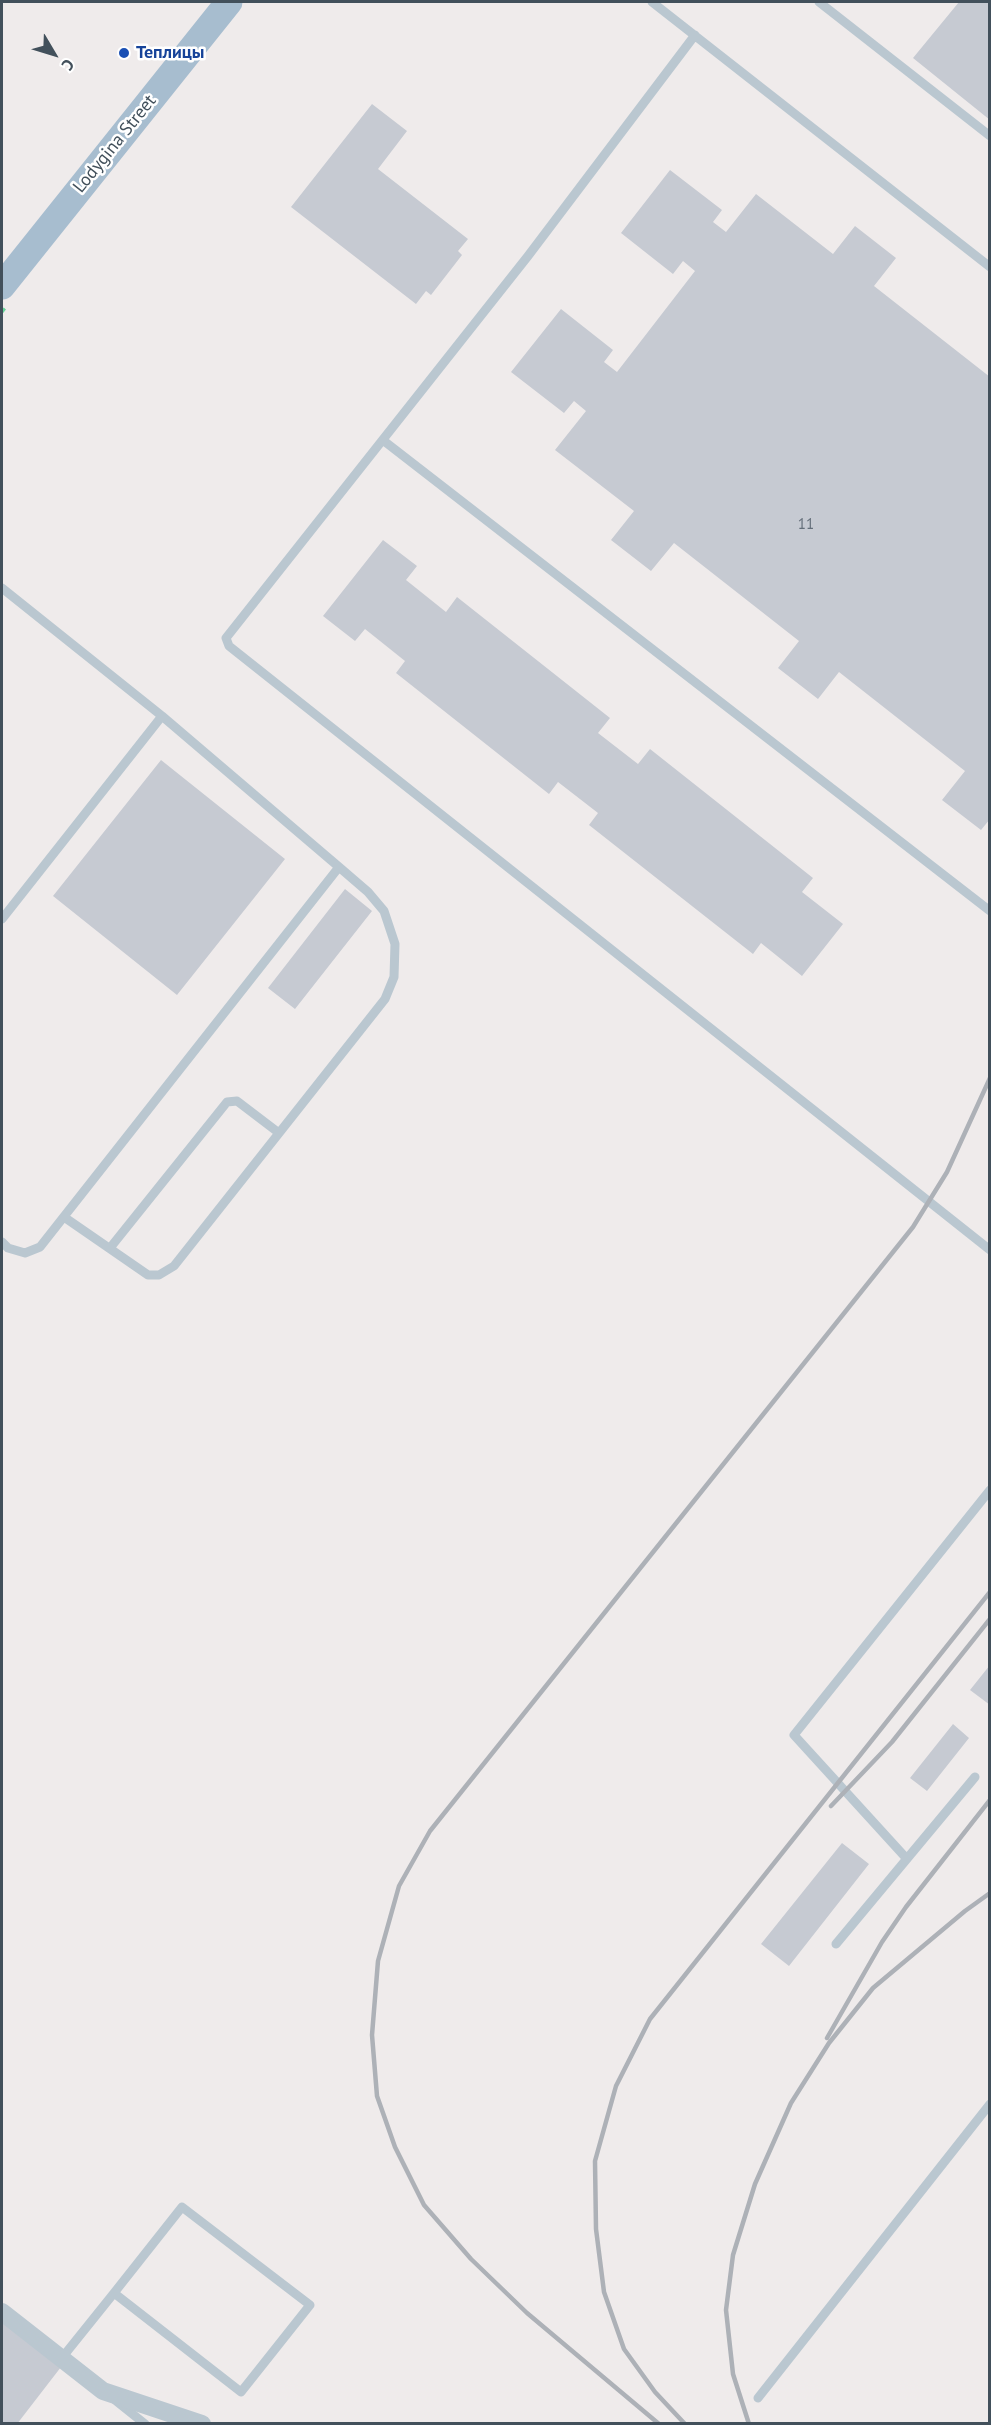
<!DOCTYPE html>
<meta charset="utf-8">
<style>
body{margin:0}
#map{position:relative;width:991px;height:2425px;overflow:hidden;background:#efebeb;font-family:"PT Sans",sans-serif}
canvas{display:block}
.frame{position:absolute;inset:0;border:3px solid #42505b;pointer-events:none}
.north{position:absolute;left:24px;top:24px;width:60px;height:60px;-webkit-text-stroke:4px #fff;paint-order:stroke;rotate:128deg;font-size:16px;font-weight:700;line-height:24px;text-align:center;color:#42505b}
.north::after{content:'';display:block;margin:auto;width:21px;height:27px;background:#42505b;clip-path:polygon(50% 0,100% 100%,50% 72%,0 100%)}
</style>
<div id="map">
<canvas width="991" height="2425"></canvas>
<div class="frame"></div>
<div class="north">С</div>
</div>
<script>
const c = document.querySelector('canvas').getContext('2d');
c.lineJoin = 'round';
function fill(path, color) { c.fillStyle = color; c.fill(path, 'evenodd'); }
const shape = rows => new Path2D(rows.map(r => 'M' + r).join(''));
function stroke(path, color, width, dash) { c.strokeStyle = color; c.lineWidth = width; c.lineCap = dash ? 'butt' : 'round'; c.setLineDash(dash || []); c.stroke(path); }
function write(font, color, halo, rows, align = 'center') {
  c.font = font + ' "PT Sans",sans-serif'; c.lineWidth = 5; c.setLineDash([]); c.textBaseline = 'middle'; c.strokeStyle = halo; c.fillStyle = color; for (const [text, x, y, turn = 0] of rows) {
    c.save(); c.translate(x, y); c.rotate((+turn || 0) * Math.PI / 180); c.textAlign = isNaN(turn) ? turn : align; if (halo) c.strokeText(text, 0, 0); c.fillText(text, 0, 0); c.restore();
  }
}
const building = shape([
 [959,2,990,2,990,120,913,58],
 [372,104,407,131,378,169,468,239,458,251,462,255,431,295,426,291,416,304,291,207],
 [670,170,722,210,713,222,726,232,756,194,833,254,855,226,896,258,874,286,990,377,990,819,981,830,942,800,965,771,839,672,818,699,778,668,799,641,674,543,651,571,611,540,634,511,555,450,586,411,574,401,564,413,511,372,561,309,613,350,604,362,617,372,695,271,683,261,673,274,621,233],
 [383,540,417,566,406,580,446,612,457,597,610,718,598,733,638,764,650,749,813,878,802,892,843,924,802,976,761,943,753,954,589,825,598,813,558,782,549,794,396,673,405,661,365,629,355,641,323,616],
 [161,760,285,859,177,995,53,896],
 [345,889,372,911,295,1009,268,988],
 [990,1665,990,1705,970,1690],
 [953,1724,969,1738,927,1791,910,1778],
 [842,1843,869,1864,789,1966,761,1944],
 [2,2319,61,2367,17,2424,2,2424]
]);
const path = shape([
 [2,312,6,307]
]);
const service = shape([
 [652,2,990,267],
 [819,2,990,136],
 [695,35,528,256,226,638,229,646,990,1250],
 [384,441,990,911],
 [2,588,162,716,339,867,40,1247,25,1253,8,1248,2,1242],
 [2,919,162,716],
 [64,1217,148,1275,159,1275,174,1266,385,999,394,977,395,944,384,911,368,892,339,867],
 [110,1248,227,1102,237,1101,279,1133],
 [907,1859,794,1735,990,1490],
 [836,1944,975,1777],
 [61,2359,114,2293,182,2207,310,2305,241,2392,114,2293],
 [758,2398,990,2104],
 [115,2400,145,2424]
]);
const minor = shape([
 [2,2312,103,2391,202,2424]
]);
const primary = shape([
 [2,286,229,2]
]);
const rail = shape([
 [831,1806,892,1742,990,1619],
 [827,2038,882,1942,906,1907,990,1800],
 [659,2424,527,2313,471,2259,424,2205,395,2147,377,2096,372,2035,378,1961,399,1886,430,1831,913,1227,947,1172,990,1078],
 [685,2424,655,2392,624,2349,604,2292,596,2229,595,2161,616,2086,650,2019,990,1592],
 [749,2424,733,2374,726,2310,733,2255,755,2184,791,2103,829,2043,873,1988,965,1911,990,1893]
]);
const markers = [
 [124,53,6,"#1a4fb4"]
];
const numberNames = [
 ["11",806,525]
];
const transitNames = [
 ["Теплицы",136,53]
];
const streetNames = [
 ["Lodygina Street",115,144,-51]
];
fill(building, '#c6cad2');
stroke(path, '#67d59a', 3, [4.5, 3]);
stroke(service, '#bac7d0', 9);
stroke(minor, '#bac7d0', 18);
stroke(primary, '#a7bdcf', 27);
stroke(rail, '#adb1b7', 4.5);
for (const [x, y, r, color] of markers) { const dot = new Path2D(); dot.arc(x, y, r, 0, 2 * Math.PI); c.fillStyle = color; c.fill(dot); stroke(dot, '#fff', 2); }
write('15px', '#636e79', null, numberNames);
write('bold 18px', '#164399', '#fff', transitNames, 'left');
write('18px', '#42505b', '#fff', streetNames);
</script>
